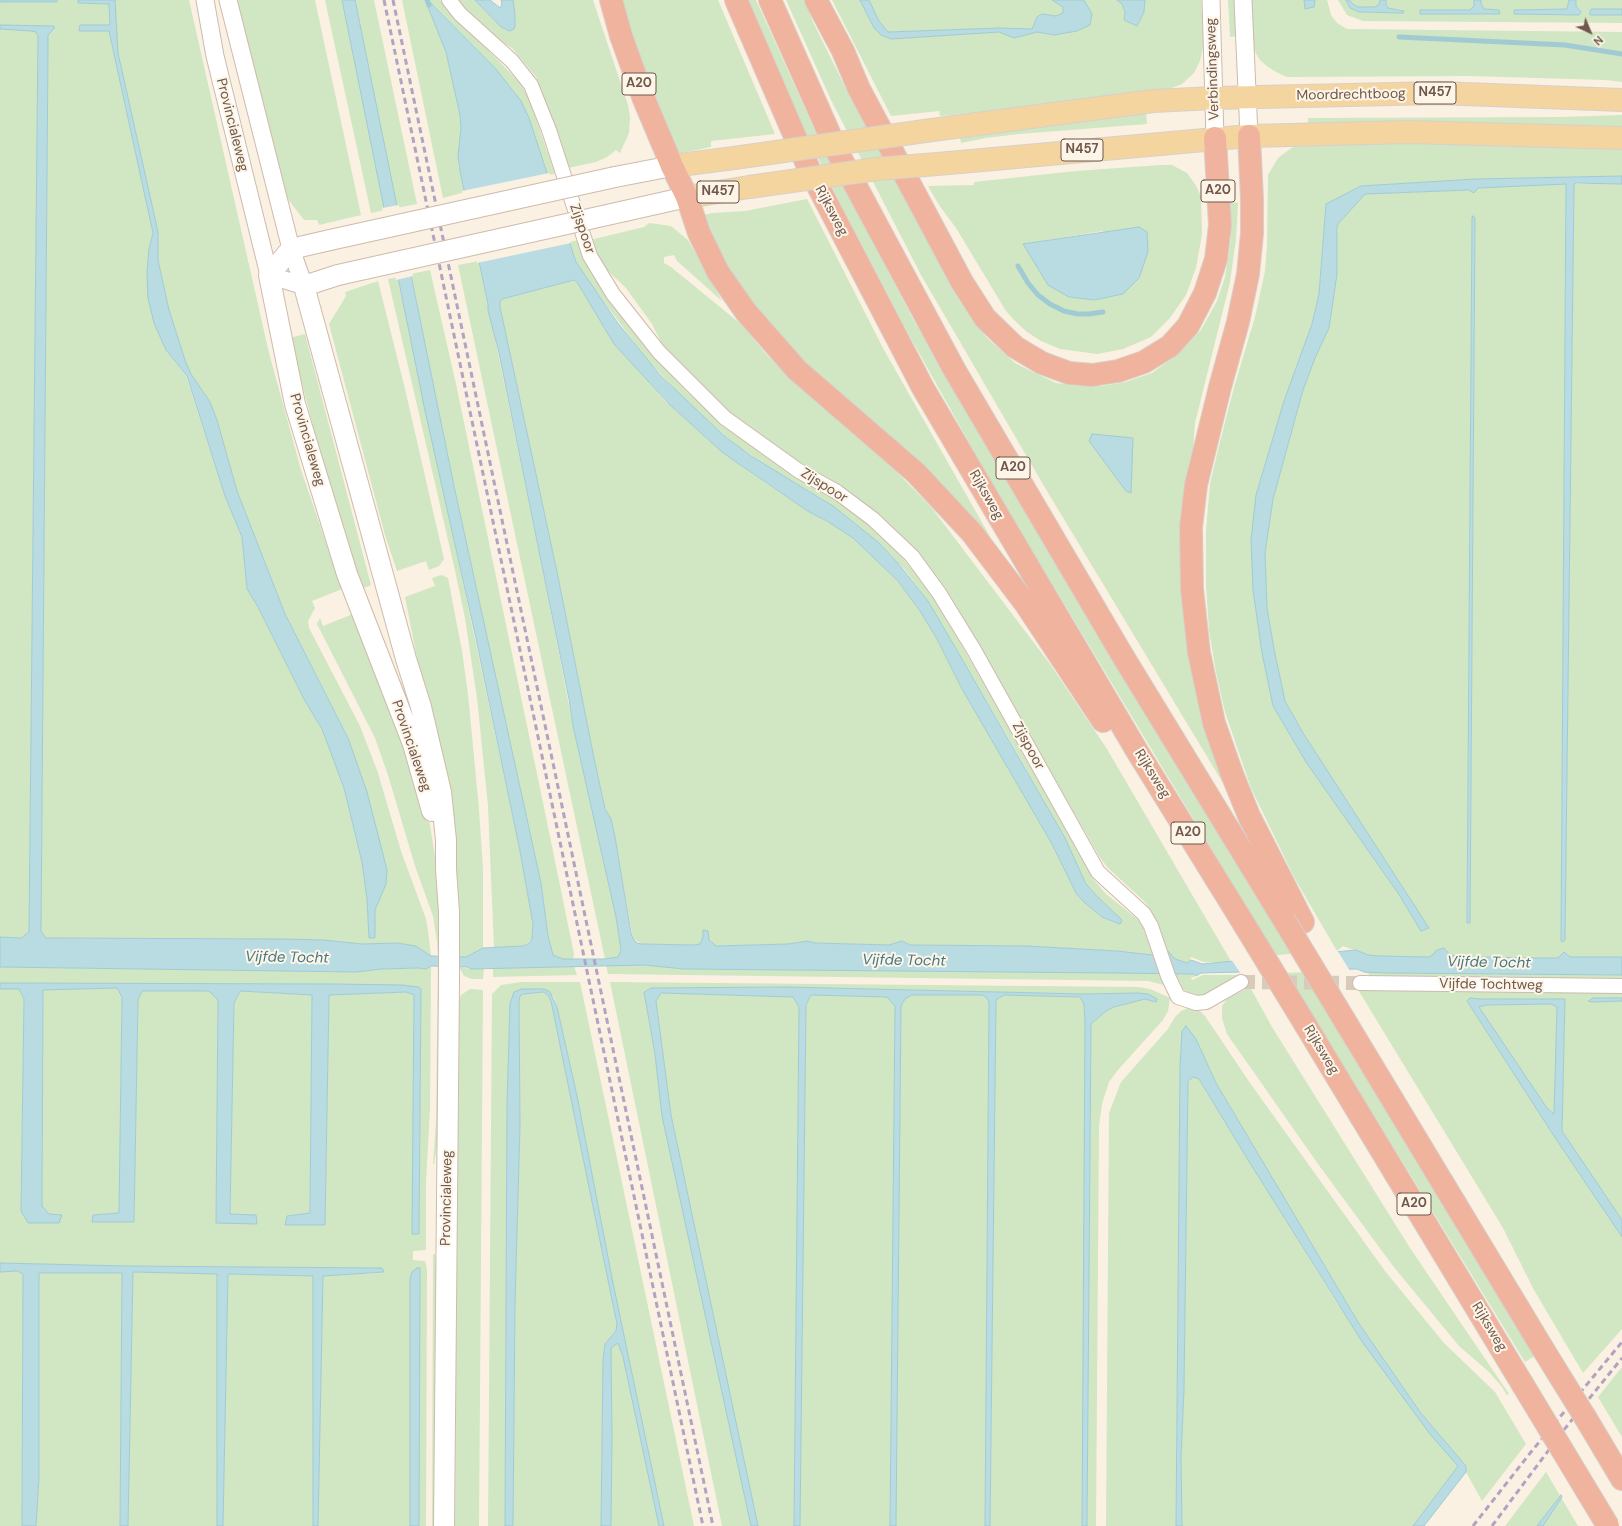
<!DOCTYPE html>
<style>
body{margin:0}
#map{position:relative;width:1622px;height:1526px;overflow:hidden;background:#faf1e2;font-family:"DM Sans",sans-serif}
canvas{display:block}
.north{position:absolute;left:1570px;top:12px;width:40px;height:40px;-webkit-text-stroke:3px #fdf5e8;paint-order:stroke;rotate:136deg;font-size:11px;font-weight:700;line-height:16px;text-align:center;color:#70584b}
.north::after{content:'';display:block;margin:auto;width:14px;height:18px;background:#70584b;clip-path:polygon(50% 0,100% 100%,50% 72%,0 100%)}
</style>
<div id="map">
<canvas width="1622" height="1526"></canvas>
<div class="north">N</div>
</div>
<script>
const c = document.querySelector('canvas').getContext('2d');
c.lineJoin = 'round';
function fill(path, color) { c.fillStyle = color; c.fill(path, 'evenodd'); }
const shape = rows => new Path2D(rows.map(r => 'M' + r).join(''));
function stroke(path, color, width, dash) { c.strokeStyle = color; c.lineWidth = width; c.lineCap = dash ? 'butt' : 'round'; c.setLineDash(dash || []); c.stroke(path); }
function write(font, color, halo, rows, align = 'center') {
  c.font = font + ' "DM Sans",sans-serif'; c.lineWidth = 4; c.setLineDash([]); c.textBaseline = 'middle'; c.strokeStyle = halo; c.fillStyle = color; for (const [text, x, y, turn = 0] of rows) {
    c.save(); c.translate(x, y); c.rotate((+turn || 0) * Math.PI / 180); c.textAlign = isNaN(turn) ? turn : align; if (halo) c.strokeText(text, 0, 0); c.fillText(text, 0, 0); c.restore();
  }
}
const green = shape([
 [57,0,78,0,78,3,109,4,110,25,80,25,79,31,109,31,153,233,149,249,166,350,186,376,225,496,242,537,247,589,258,607,305,701,322,729,344,788,362,862,367,899,369,938,375,938,375,910,387,870,348,737,285,614,237,491,217,420,210,402,191,374,185,360,169,310,158,260,158,232,118,53,114,2,115,0,189,0,269,353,301,470,342,589,312,601,315,608,308,621,309,628,360,726,378,773,401,851,426,919,428,930,431,956,416,946,397,943,362,944,323,940,282,939,46,938,41,932,48,48,48,35,54,30,0,25,0,2,56,2],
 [235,0,315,0,361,215,319,225,317,220,304,220,280,189],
 [325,0,342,0,385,210,371,213],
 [355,0,374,0,417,204,397,208],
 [402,0,440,0,518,81,528,96,555,174,547,175,529,118,516,94,496,69,434,5,428,7,446,52,460,115,461,128,458,163,465,192,443,198],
 [457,0,475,0,501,27,507,30,511,30,515,25,513,0,593,0,628,105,630,117,629,133,620,153,616,150,607,157,596,162,568,168,536,77,512,48,489,34],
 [622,0,718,0,775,134,711,141,711,147,677,154,641,62],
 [748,0,756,0,812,124,850,198,913,319,1177,763,1534,1353,1533,1357,1525,1362,1245,905,991,482,903,324,839,201,801,123],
 [786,0,805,0,813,22,851,99,958,298,987,338,1015,363,1033,372,1056,383,1077,386,1102,386,1125,382,1152,373,1178,354,1201,330,1217,301,1225,277,1229,253,1231,237,1231,202,1238,203,1236,239,1230,282,1195,423,1185,560,1232,798,1044,486,921,275,832,102],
 [832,0,860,0,874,28,891,39,999,32,1014,38,1037,32,1054,35,1077,31,1090,25,1092,14,1084,0,1117,0,1122,4,1125,12,1124,20,1137,26,1144,12,1145,0,1201,0,1204,43,1200,61,1194,73,1182,84,1166,90,1032,108,940,116,939,111,891,116],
 [869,0,1052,0,1063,7,1063,13,1056,16,1041,14,1037,17,1032,29,1000,28,888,32,879,21],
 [1228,0,1238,0,1240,36,1230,37],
 [1248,0,1304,0,1306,9,1314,7,1315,0,1327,0,1331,15,1337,23,1347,29,1622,32,1622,82,1606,80,1469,76,1287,77,1278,73,1268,67,1260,60,1254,50],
 [1338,0,1346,0,1347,4,1359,12,1369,13,1403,13,1403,10,1388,8,1386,5,1386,0,1474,0,1474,6,1470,10,1420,10,1420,14,1499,14,1499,10,1484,9,1481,3,1481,0,1569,0,1567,9,1514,10,1514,14,1579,15,1581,12,1576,6,1576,0,1622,0,1622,9,1592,9,1591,15,1622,15,1622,23,1363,21,1347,15],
 [1349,0,1380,0,1379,4,1376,7,1358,7,1354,5],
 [0,29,31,31,36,32,38,36,29,932,21,938,0,937],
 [1146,111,1147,124,1019,134,986,138,961,143,960,137],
 [1622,115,1622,129,1308,125,1308,118,1562,117],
 [1437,142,1622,147,1622,176,1475,179,1362,186,1326,204,1319,294,1312,324,1284,401,1256,495,1253,590,1262,653,1273,706,1306,762,1398,893,1421,930,1429,928,1303,733,1285,701,1274,649,1267,608,1265,553,1273,499,1303,390,1315,358,1329,328,1338,224,1360,199,1365,194,1471,190,1478,188,1566,183,1561,941,1565,940,1574,184,1622,184,1622,957,1570,957,1564,953,1558,958,1539,958,1467,957,1450,955,1444,948,1437,950,1430,957,1380,956,1368,955,1343,946,1337,951,1294,877,1251,788,1225,712,1216,672,1209,630,1206,585,1206,531,1210,484,1218,450,1233,391,1255,317,1265,271,1267,246,1268,175,1278,158,1290,149,1297,145],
 [1472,218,1475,218,1470,923,1467,923],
 [1161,165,1172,165,1187,173,1195,184,1201,196,1202,234,1196,268,1186,295,1170,318,1151,337,1123,349,1097,354,1060,349,1041,341,1027,332,1016,322,1006,311,956,228,939,205,928,186,974,185,974,182,1076,171],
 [1103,231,1123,294,1094,300,1069,297,1024,244],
 [807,199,884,350,1009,570,772,332,709,239,704,215,712,213,745,211],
 [649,223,671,226,688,240,722,301,677,261,674,255,664,257,664,263,671,267,742,325,766,354,796,384,885,460,931,507,1050,664,1107,749,1232,963,1204,962,1191,957,1190,959,1191,960,1187,963,1175,959,1169,955,1151,911,1145,902,1108,868,1099,856,957,609,941,583,919,555,901,536,867,505,823,476,767,442,724,410,666,352,652,324,626,288,607,270,596,255,590,240,644,227],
 [578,240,648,348,685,390,728,429,835,498,887,540,929,589,1070,832,1093,879,1106,894,1141,922,1153,955,1117,951,1027,946,910,945,902,941,889,945,815,943,808,941,788,944,715,946,709,940,703,930,703,937,700,944,693,945,642,944,633,939,615,837,611,819,605,809,595,763,557,572,499,302,502,299,574,280,577,282,613,341,665,401,722,452,767,484,809,512,834,525,853,538,898,581,920,611,936,637,962,689,1052,844,1076,893,1100,916,1117,924,1122,921,1086,884,1065,838,1009,739,928,601,905,570,878,542,847,517,821,498,767,466,742,449,713,426,679,394,646,358,586,278,576,262,569,242],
 [479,261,541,561,573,726,616,917,621,950,618,957,605,959,458,265],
 [430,270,456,384,547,822,574,954,573,959,563,959,553,955,548,936,541,883,454,486,411,274],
 [398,277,520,851,533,924,532,939,523,946,494,948,488,806,477,698,465,618,454,566,388,279],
 [378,281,405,389,444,559,439,566,429,570,426,561,397,571,385,535,329,324,346,296,345,292],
 [305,334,371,585,364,588,348,547,324,468,290,338],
 [442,575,448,578,462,651,468,694,479,809,483,870,483,948,466,957,459,957,458,918,426,704,405,597,435,586,432,578],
 [353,614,421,787,430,825,436,863,441,952,439,1134,434,1164,433,1164,436,1121,438,958,437,942,433,916,415,866,388,775,375,738,317,624,320,618,323,626],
 [606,965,644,965,684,969,1160,973,1164,985,1148,981,608,974],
 [431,966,430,1109,426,1182,426,1250,413,1251,413,1260,425,1261,427,1269,426,1526,419,1526,419,1268,410,1279,410,1526,318,1526,323,1275,382,1273,382,1268,126,1266,0,1263,0,989,19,989,24,999,21,1211,28,1223,62,1215,49,1214,42,1207,43,990,117,988,122,997,119,1213,93,1215,134,1222,138,1000,142,991,209,991,218,1000,216,1223,256,1215,230,1214,234,1003,240,991,312,995,310,1213,287,1216,285,1225,325,1225,329,995,406,992,414,995,413,1234,419,1234,421,989,333,984,0,983,0,967,356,972,381,969,419,968,426,969],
 [574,966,577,975,493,977,493,968],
 [459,967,471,969,484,968,483,979,472,979,464,976],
 [1355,972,1368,977,1369,974,1364,972,1622,975,1622,983,1372,979],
 [1175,973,1194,974,1196,976,1191,978,1192,980,1203,975,1237,975,1220,987,1200,996,1194,996,1185,991,1180,985,1181,984],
 [521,982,580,982,694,1526,664,1526,613,1283,577,1096,557,1007,554,997,543,989,522,989,510,1005,507,1103,505,1526,488,1526,492,994,501,985],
 [610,982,1139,987,1150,989,1170,998,1168,1011,1163,1020,1117,1071,1109,1082,1102,1104,1099,1126,1096,1526,1087,1526,1091,1024,1106,1011,1114,1007,1145,999,1156,1002,1137,993,1083,994,786,987,651,988,644,992,655,1054,662,1116,751,1526,722,1526],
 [1250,987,1272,1027,1410,1248,1509,1394,1507,1395,1502,1387,1489,1372,1459,1346,1393,1266,1318,1164,1227,1034,1222,1018,1222,1006,1227,999],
 [1357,988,1622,990,1622,998,1593,998,1588,1000,1593,1002,1622,1001,1622,1220,1562,1131,1565,999,1480,999,1470,998,1467,1001,1554,1136,1622,1237,1622,1329,1583,1373,1534,1290,1503,1228],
 [470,989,483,990,479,1526,455,1526,458,1002,461,995],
 [543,992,548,995,551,1001,617,1324,616,1331,605,1344,603,1360,601,1526,513,1526,515,1302,520,1126,519,1001,520,996,523,994],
 [661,993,793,997,799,1007,794,1526,758,1526,671,1115,656,1001],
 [811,995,887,997,895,1006,890,1526,800,1526,806,1005],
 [912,995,982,995,986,997,989,1002,985,1526,896,1526,901,1006,905,999],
 [1004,995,1080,997,1084,1004,1085,1023,1085,1243,1082,1526,990,1526,996,1000],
 [1551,1004,1557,1007,1555,1115,1547,1108,1479,1007,1486,1005],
 [1188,1008,1200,1011,1205,1016,1250,1083,1385,1271,1444,1343,1495,1392,1526,1444,1482,1501,1466,1472,1466,1466,1420,1412,1358,1322,1216,1083,1196,1039,1180,1067,1176,1526,1106,1526,1109,1113,1121,1082,1168,1029,1175,1017,1181,1011],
 [1193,1077,1199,1079,1248,1160,1337,1303,1458,1466,1413,1526,1182,1526,1181,1456,1184,1389,1188,1081],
 [433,1254,435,1254,438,1286,437,1526,432,1526],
 [18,1271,23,1274,22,1526,0,1526,0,1272],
 [133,1272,217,1273,217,1526,128,1526],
 [39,1273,122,1273,120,1526,36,1526,39,1478],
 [228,1274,313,1276,313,1526,223,1526],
 [618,1343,623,1357,659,1526,611,1526,612,1437,611,1348],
 [1622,1367,1622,1437,1598,1397],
 [1546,1472,1578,1526,1505,1526]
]);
const water = shape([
 [0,0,57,0,57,2,0,2,0,0],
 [78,0,115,0,118,53,158,232,158,260,169,310,185,360,191,374,210,402,217,420,237,491,285,614,348,738,367,792,387,870,386,884,375,910,375,938,369,938,367,899,362,862,344,788,322,729,305,701,258,607,247,589,242,537,225,496,187,376,166,350,154,323,148,298,147,272,149,249,153,233,109,31,79,31,80,25,110,25,109,4,78,3,78,0],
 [342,0,355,0,454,486,541,883,548,936,553,955,563,959,605,959,618,957,621,950,616,917,573,726,569,699,499,353,488,310,488,304,460,171,458,157,461,128,460,115,446,52,428,7,431,3,496,69,521,101,529,118,576,262,617,322,660,375,722,434,751,456,833,506,878,542,897,562,928,601,955,647,1065,838,1086,884,1098,897,1122,920,1121,923,1119,924,1102,917,1084,902,1076,893,1052,844,962,689,936,637,920,611,898,581,853,538,827,521,809,512,739,464,722,452,670,405,614,344,577,282,574,280,502,299,500,301,500,307,557,572,595,763,605,809,611,819,615,837,631,933,633,939,637,943,642,944,693,945,700,944,703,937,703,930,708,931,709,940,716,946,788,944,808,941,815,943,889,945,902,941,910,945,1027,946,1117,951,1153,955,1168,951,1175,959,1187,963,1191,960,1202,964,1356,950,1368,955,1380,956,1430,957,1437,950,1444,948,1450,955,1467,957,1539,958,1558,958,1564,952,1570,957,1622,957,1622,975,1386,973,1364,972,1357,969,1201,973,1196,976,1194,974,1115,973,684,969,644,965,471,969,467,967,431,966,426,969,419,968,381,969,356,972,0,967,0,937,21,938,29,932,38,36,36,32,31,31,0,29,0,25,54,26,54,29,48,35,48,48,41,931,46,938,282,939,323,940,362,944,397,943,416,946,431,956,466,957,483,948,523,946,529,943,532,939,533,924,520,851,475,634,424,406,342,0],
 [475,0,490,0,500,8,502,4,501,0,513,0,515,15,515,25,514,29,510,31,501,27,475,0],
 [860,0,869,0,879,21,888,32,1000,28,1032,29,1037,17,1042,14,1056,16,1063,13,1063,7,1052,0,1084,0,1092,14,1090,25,1077,31,1054,35,1037,32,1014,38,999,32,891,39,881,35,874,28,860,0],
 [1117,0,1145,0,1144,12,1137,26,1124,20,1125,12,1122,4,1117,0],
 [1304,0,1315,0,1314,7,1305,9,1304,0],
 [1346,0,1349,0,1354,5,1358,7,1375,7,1379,4,1380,0,1386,0,1386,5,1388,8,1404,11,1403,13,1359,12,1350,8,1346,0],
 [1474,0,1481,0,1481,3,1484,9,1499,10,1500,14,1420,14,1420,10,1470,10,1474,6,1474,0],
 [1569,0,1576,0,1576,6,1581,12,1579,15,1514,14,1514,10,1567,9,1569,0],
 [1592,9,1622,9,1622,15,1590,15,1590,11,1592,9],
 [1622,176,1622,184,1576,183,1574,185,1565,940,1563,942,1561,941,1566,184,1478,188,1474,193,1469,190,1365,194,1338,224,1337,228,1337,274,1329,328,1315,358,1303,390,1273,499,1265,553,1267,608,1274,649,1285,701,1303,733,1429,928,1421,931,1398,893,1306,762,1273,706,1262,653,1253,590,1251,540,1256,495,1284,401,1312,324,1319,294,1326,204,1361,186,1475,179,1622,176],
 [1473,216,1475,218,1470,923,1467,923,1472,217,1473,216],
 [1139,227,1147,232,1148,252,1139,278,1123,294,1094,300,1069,297,1048,285,1023,244,1139,227],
 [1092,434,1133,438,1131,493,1126,491,1089,441,1092,434],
 [0,983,333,984,402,985,418,987,421,989,419,1234,412,1234,414,995,406,992,329,995,325,1225,285,1225,287,1216,310,1213,312,995,240,991,234,1003,230,1214,256,1215,257,1224,216,1223,218,1000,209,991,142,991,138,1000,134,1222,92,1222,93,1215,119,1213,122,997,117,988,43,990,42,1206,49,1214,62,1215,59,1223,28,1223,21,1211,24,999,19,989,0,989,0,983],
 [786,987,1083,994,1137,993,1148,994,1157,999,1156,1002,1145,999,1114,1007,1106,1011,1091,1024,1087,1526,1082,1526,1085,1023,1084,1004,1080,997,1004,995,996,1000,990,1526,985,1526,989,1002,986,997,982,995,912,995,905,999,901,1006,896,1526,890,1526,895,1006,887,997,811,995,806,1005,800,1526,794,1526,799,1007,793,997,661,993,656,1001,671,1115,758,1526,751,1526,662,1116,655,1054,644,992,651,988,786,987],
 [522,989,544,989,550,992,557,1007,577,1096,613,1283,664,1526,659,1526,623,1357,618,1343,611,1348,612,1437,611,1526,601,1526,603,1360,605,1344,616,1331,617,1324,551,1001,548,995,543,992,523,994,520,996,519,1001,520,1126,515,1302,513,1526,505,1526,507,1103,510,1004,514,992,522,989],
 [1470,998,1480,999,1565,999,1562,1131,1622,1220,1622,1237,1554,1136,1467,1001,1470,998],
 [1551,1004,1557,1007,1554,1114,1547,1108,1479,1007,1486,1005,1551,1004],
 [1593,998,1622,998,1622,1001,1593,1002,1588,1001,1593,998],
 [1186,1026,1196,1039,1216,1083,1358,1322,1420,1412,1466,1466,1466,1472,1424,1526,1413,1526,1458,1466,1430,1434,1363,1343,1248,1160,1199,1079,1193,1077,1188,1081,1184,1389,1181,1456,1182,1526,1176,1526,1180,1067,1182,1031,1186,1026],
 [0,1263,126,1266,382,1268,384,1272,323,1276,318,1526,313,1526,313,1276,228,1274,223,1526,217,1526,217,1274,133,1272,128,1526,120,1526,122,1273,39,1273,39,1478,36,1526,22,1526,23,1274,17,1271,0,1272,0,1263],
 [417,1268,420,1268,420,1279,419,1526,410,1526,410,1279,412,1272,417,1268],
 [1561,1495,1562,1497,1543,1526,1537,1526,1561,1495]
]);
const pier = shape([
 [549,173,571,243,477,263,462,191],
 [399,205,413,276,396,280,382,208],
 [1337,950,1350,971,1241,974,1231,959]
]);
const stream = shape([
 [427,0,429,5],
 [1399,37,1565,45,1622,54],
 [1018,266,1028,283,1038,295,1050,304,1064,311,1078,314,1089,314,1103,312]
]);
const minorTunnel = shape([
 [1241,982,1360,983]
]);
const minor = shape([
 [449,0,460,14,512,61,531,85,549,130,590,256,613,294,659,352,725,418,799,471,837,492,873,519,912,556,939,593,974,650,1098,872,1144,914,1151,926,1168,976,1178,997,1196,1003,1206,1002,1241,982],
 [1360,983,1622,986]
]);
const tertiary = shape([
 [205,0,215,56,269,275,304,286],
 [228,0,291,249,304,286],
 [1211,0,1215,138],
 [1243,0,1249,136]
]);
const secondary = shape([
 [615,177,672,166],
 [625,211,687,197],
 [330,240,291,249,269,275,295,404,347,574,413,744,432,811],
 [338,275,304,286,406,659,421,707,441,792,446,840,446,869,449,912,449,982,444,1526]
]);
const primary = shape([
 [932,130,1153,101,1214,98,1438,93,1622,100],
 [949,163,1249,136,1409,132,1622,138],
 [672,166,734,158],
 [687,197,749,187]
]);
const motorway = shape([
 [611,0,621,36,643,97,672,166,687,197,699,233,718,272,746,312,797,370,916,473,972,533,1025,603,1103,721],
 [736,0,809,169,923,388,1137,751,1239,916],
 [770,0,838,153,954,369,1121,653,1284,920],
 [816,0,843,51,859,89,962,282,985,318,1015,347,1042,363,1069,373,1092,375,1118,371,1144,362,1170,346,1188,326,1205,293,1216,259,1220,225,1215,138],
 [1249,136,1252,199,1252,233,1248,274,1238,322,1220,387,1196,485,1191,527,1192,589,1199,653,1214,723,1232,774,1249,816,1303,922],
 [1345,1021,1543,1349],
 [1305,1024,1523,1385],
 [1585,1417,1622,1479]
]);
const rail = shape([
 [384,0,703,1526],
 [393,0,713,1526],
 [1473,1526,1531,1452,1622,1342],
 [1492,1526,1563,1431,1622,1358]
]);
const secondaryBridge = shape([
 [330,240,615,177],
 [338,275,625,211]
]);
const primaryBridge = shape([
 [734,158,932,130],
 [749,187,877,169,949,163]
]);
const motorwayBridge = shape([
 [1239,916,1305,1024],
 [1284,920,1345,1021],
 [1543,1349,1585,1417],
 [1523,1385,1608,1526]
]);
const shields = [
 [639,84,34],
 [1435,93,42],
 [1082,150,42],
 [1218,191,34],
 [718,192,42],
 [1013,468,34],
 [1188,833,34],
 [1414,1204,34]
];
const shieldNames = [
 ["A20",639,84],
 ["N457",1435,93],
 ["N457",1082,150],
 ["A20",1218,191],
 ["N457",718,192],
 ["A20",1013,468],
 ["A20",1188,833],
 ["A20",1414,1204]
];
const streetNames = [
 ["Verbindingsweg",1213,69,-92],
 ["Moordrechtboog",1351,95,-1],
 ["Provincialeweg",232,125,76],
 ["Rijksweg",831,211,62],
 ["Zijspoor",582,229,71],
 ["Provincialeweg",307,440,74],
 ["Zijspoor",824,486,32],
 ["Rijksweg",986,495,60],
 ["Provincialeweg",411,746,71],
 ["Zijspoor",1028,746,61],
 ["Rijksweg",1152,774,58],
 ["Vijfde Tochtweg",1491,985,1],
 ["Rijksweg",1321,1050,59],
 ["Provincialeweg",447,1198,-89],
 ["Rijksweg",1489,1327,59]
];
const waterNames = [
 ["Vijfde Tocht",287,958,1],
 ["Vijfde Tocht",904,961,1],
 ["Vijfde Tocht",1489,963,1]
];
fill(green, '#d1e6c2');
fill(water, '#b8dce2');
stroke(water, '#a0cbd3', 1);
fill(pier, '#faf1e2');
stroke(stream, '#a0cbd3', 5);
stroke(minorTunnel, '#d8cbbc', 14, [14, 7]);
stroke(minor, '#cdbbad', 16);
stroke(tertiary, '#cdbbad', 19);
stroke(secondary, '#cfbbaa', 22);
stroke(primary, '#d7d0cd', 24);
stroke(motorway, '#d7d0cd', 24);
stroke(minor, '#fff', 14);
stroke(tertiary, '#fff', 17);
stroke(secondary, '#fff', 20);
stroke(primary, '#f4d59f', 22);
stroke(motorway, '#f0b39d', 22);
stroke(rail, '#b3a2c2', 3, [6, 4]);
stroke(secondaryBridge, '#cfbbaa', 22, []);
stroke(primaryBridge, '#d7d0cd', 24, []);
stroke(motorwayBridge, '#d7d0cd', 24, []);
stroke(secondaryBridge, '#fff', 20);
stroke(primaryBridge, '#f4d59f', 22);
stroke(motorwayBridge, '#f0b39d', 22);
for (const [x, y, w] of shields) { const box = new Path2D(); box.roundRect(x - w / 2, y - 11, w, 22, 3); c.fillStyle = '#fdf5e8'; c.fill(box); stroke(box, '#70584b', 1); }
write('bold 13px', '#70584b', null, shieldNames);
write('14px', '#70584b', '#fdf5e8', streetNames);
write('italic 15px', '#477882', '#fdf5e8', waterNames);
</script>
